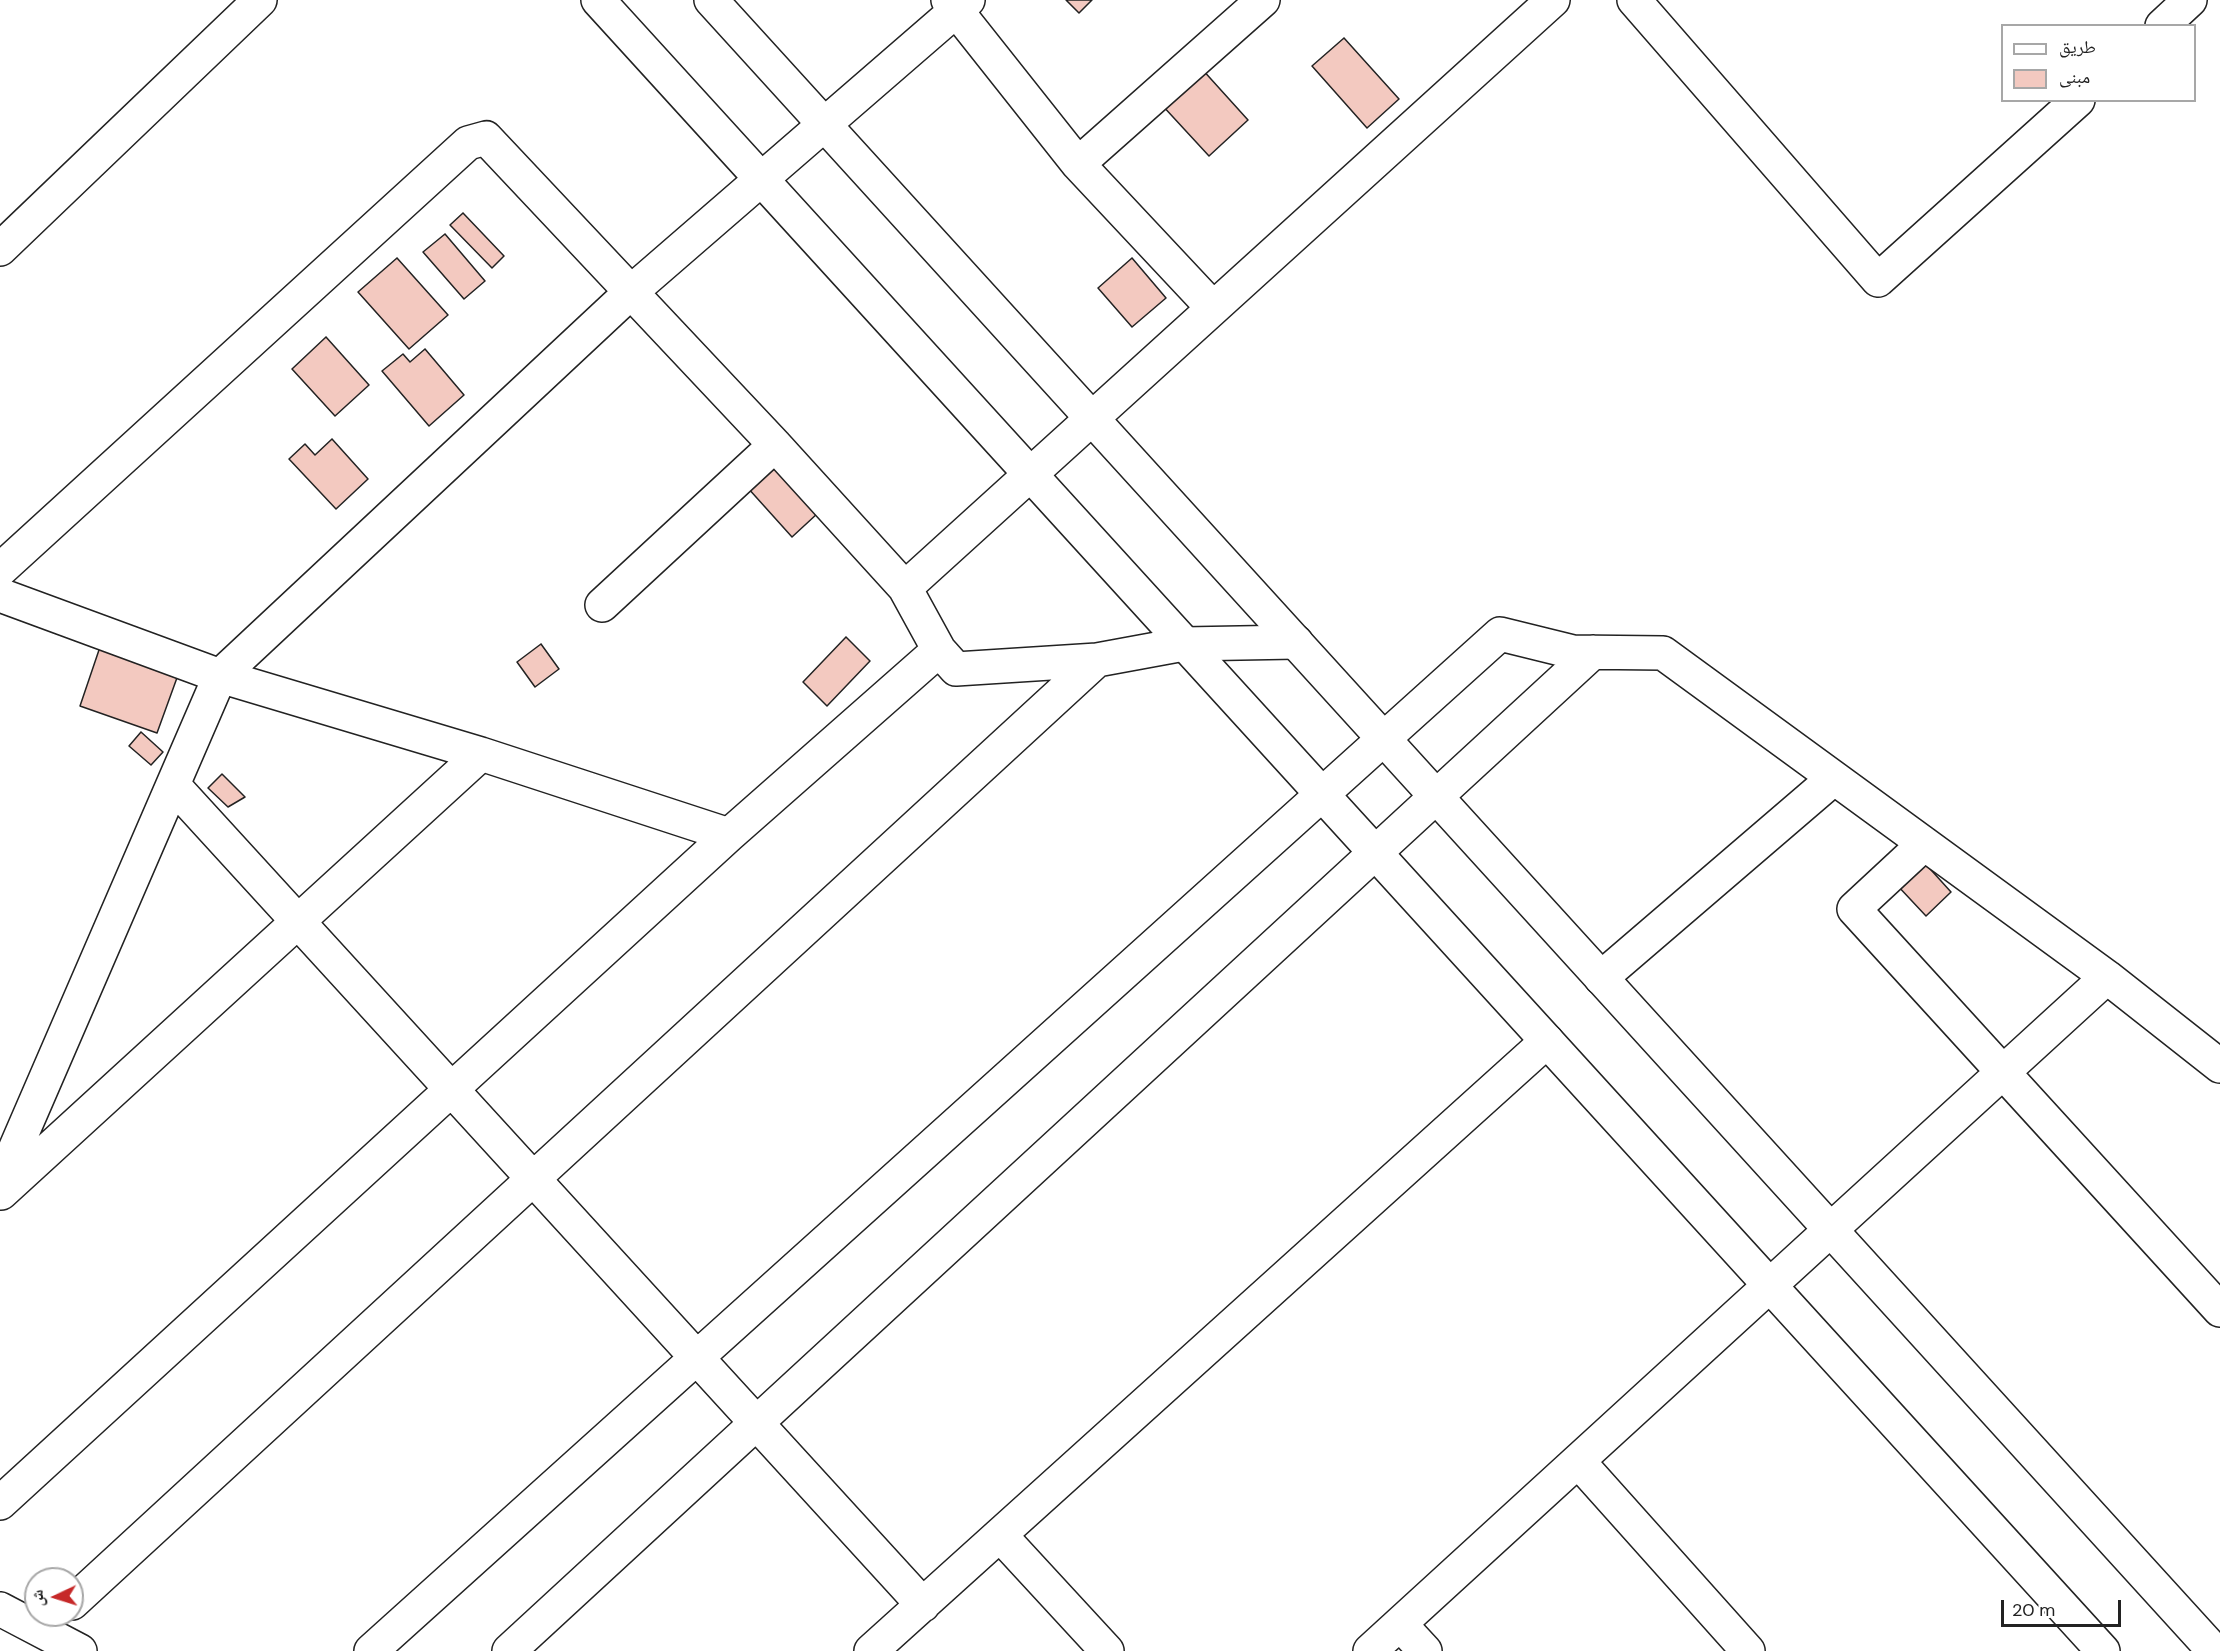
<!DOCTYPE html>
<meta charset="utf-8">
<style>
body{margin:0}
#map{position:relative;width:2220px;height:1651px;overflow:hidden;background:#fff;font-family:"DM Sans","Noto Naskh Arabic",sans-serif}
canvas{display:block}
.legend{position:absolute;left:2001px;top:24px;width:195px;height:78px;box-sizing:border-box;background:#fff;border:2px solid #a7a7a7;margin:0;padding:8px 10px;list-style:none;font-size:18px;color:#222}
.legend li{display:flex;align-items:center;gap:12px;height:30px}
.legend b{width:30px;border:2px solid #a7a7a7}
.north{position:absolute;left:24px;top:1567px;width:60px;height:60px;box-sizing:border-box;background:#fff;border:2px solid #a7a7a7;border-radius:50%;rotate:266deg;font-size:16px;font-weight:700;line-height:24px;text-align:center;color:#222}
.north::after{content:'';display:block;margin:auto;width:21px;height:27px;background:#c62828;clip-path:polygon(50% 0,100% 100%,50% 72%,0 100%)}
.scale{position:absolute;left:2001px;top:1600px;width:120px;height:27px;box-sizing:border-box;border:3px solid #222;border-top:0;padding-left:8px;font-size:18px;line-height:21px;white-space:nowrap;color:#222;-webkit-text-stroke:4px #fff;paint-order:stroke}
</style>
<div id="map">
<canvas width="2220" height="1651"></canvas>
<ul class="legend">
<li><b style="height:8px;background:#fff"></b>طريق</li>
<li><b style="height:16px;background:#f3c9c0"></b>مبنى</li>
</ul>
<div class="north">ش</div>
<div class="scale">20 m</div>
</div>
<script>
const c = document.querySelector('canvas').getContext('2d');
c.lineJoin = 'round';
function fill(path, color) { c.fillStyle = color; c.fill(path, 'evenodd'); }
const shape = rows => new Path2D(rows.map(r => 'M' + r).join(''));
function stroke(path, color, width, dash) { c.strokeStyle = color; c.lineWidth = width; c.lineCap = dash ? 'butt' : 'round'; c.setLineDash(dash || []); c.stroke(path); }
const building = shape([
 [1066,0,1092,0,1079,13,1066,0],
 [1344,38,1399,99,1367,128,1312,66,1344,38],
 [1201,68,1248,120,1209,156,1161,104,1201,68],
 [463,213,504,256,492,268,450,225,463,213],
 [445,234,485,281,464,299,423,252,445,234],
 [397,258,448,315,409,349,358,292,397,258],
 [1132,258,1166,298,1132,327,1098,288,1132,258],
 [326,337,369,385,335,416,292,369,326,337],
 [425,349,464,395,429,426,382,371,403,354,410,362,425,349],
 [332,439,368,479,336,509,289,459,305,444,315,455,332,439],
 [773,463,818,513,792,537,747,487,773,463],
 [846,637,870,661,827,706,803,682,846,637],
 [541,644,559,669,535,687,517,662,541,644],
 [100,647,178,675,157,733,80,706,100,647],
 [141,732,163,752,151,765,129,746,141,732],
 [222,774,245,797,228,807,208,788,222,774],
 [1922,860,1951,892,1926,916,1896,884,1922,860]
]);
const street = shape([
 [948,0,1078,164,1213,308],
 [1634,0,1878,280,2078,100],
 [2162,26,2190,0],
 [1078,164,1263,0],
 [0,249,260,0],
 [0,570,468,143,486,138,775,445,905,588,939,650,956,669,1097,660,1184,644,1296,642],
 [905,588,1553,0],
 [0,595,220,676,481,754,729,835],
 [602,605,775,445],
 [174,786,923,1605],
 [1924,844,1854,909,2220,1310],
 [1601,978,1834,778],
 [0,1184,220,676,631,292,968,0],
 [1,1193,481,754],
 [1578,1461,1748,1651],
 [0,1503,729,835,939,650],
 [1000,1535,1107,1651],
 [72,1603,1097,660],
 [0,1609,80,1651],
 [1400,1624,1425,1651],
 [371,1651,1500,634,1573,652,1663,653,2107,977,2220,1066],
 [509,1651,1593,652],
 [871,1651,1547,1041],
 [1370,1651,2107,977]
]);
const secondary = shape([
 [598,0,2103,1651],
 [711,0,2214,1651]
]);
fill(building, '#f3c9c0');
stroke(building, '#222', 1.5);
stroke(street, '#222', 36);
stroke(secondary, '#222', 36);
stroke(street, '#fff', 33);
stroke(secondary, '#fff', 33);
</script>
